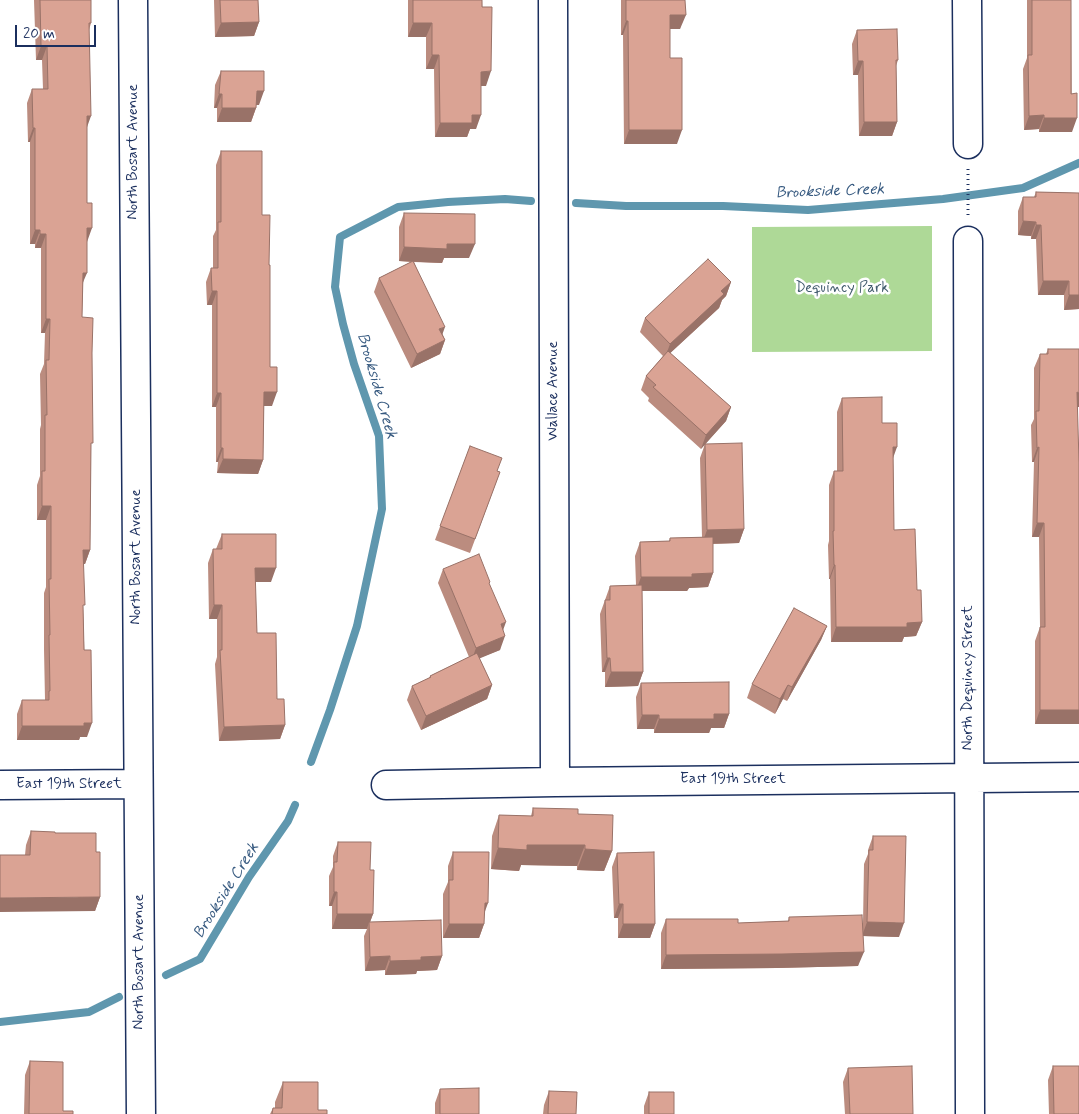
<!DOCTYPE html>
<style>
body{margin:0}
#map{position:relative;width:1079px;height:1114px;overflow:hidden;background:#fff;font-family:Mynerve,sans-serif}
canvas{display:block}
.scale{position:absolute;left:15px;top:25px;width:81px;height:22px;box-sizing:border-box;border:2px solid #1b2f5e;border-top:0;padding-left:6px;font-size:15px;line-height:18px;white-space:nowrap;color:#1b2f5e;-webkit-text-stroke:4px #fff;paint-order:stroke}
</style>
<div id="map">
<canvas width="1079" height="1114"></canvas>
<div class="scale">20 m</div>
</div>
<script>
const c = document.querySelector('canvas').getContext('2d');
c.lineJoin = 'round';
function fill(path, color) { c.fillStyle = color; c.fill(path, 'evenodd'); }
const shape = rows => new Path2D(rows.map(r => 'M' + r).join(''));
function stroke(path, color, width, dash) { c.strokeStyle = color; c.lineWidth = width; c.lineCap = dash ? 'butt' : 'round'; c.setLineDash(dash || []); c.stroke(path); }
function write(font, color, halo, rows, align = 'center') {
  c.font = font + ' Mynerve,sans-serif'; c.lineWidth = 5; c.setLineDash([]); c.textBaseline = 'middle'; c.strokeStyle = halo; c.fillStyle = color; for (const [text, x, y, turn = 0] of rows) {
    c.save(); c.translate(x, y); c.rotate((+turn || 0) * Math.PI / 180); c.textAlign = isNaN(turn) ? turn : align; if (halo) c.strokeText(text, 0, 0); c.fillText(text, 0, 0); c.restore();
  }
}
const green = shape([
 [932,226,932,351,752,352,752,227]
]);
const stream = shape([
 [576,203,626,206,723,206,808,210,943,199,1023,188,1079,163],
 [311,762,330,710,357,626,382,509,379,436,354,364,343,324,335,287,340,237,398,207,448,202,505,199,531,201],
 [166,975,200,959,249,877,288,821,295,805],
 [0,1022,89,1012,119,997]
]);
const path = shape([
 [968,169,968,216]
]);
const minor = shape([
 [133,0,141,1114],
 [553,0,555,782],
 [967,0,968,144],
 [968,241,970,1114],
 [0,785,138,784],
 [386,785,555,782,1079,777]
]);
const wall = shape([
 [34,0,91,0,91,23,89,30,87,128,87,242,83,284,82,317,92,353,90,550,85,564,83,564,83,608,87,737,80,737,79,740,17,740,17,714,22,700,45,700,44,649,44,593,46,587,46,520,37,520,37,485,40,476,40,429,41,425,40,374,44,364,45,333,41,333,41,248,35,248,35,244,30,244,30,142,28,142,27,103,32,89,43,89,42,60,36,60],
 [214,0,258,0,259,22,254,36,215,37],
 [408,0,482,0,486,86,481,86,476,129,470,129,467,137,435,137,434,69,426,69,426,37,408,37],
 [621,0,685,0,680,29,670,29,670,58,677,144,624,144,623,35,621,35],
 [1027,0,1071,0,1072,132,1039,132,1039,129,1024,130,1023,69,1027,58],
 [857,30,898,60,896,66,897,122,892,136,859,136,858,75,853,75,852,44],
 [221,71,259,105,256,105,256,108,251,122,217,122,217,108,214,108,215,85],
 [221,151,262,215,269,265,270,367,272,406,264,406,263,460,258,474,217,473,218,462,216,462,216,407,212,407,212,305,207,305,206,282,211,268,213,268,213,236,216,230,216,165],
 [1036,192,1079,193,1079,309,1064,310,1064,295,1038,295,1036,239,1031,239,1031,236,1018,235,1018,211,1023,197,1034,197],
 [404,213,469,258,444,258,442,263,414,262,445,340,440,354,411,368,374,292,379,278,411,262,399,261,399,227],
 [731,282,726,296,722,300,719,308,670,353,731,407,726,421,705,444,744,529,739,543,713,544,713,573,708,587,689,588,687,591,642,591,643,672,638,686,605,687,605,672,602,672,600,614,610,586,636,585,635,556,640,542,669,541,670,538,702,537,700,458,705,444,701,449,648,401,649,398,641,390,646,376,663,356,640,332,645,318],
 [1048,349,1079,407,1077,407,1079,462,1079,724,1035,724,1035,641,1040,627,1039,537,1032,537,1034,462,1032,462,1031,425,1034,419,1034,368,1040,354,1046,354],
 [842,398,882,423,893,459,894,530,917,590,922,622,916,636,904,637,902,642,831,642,830,579,829,579,828,545,829,541,829,485,834,471,837,471,837,412],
 [470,446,497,471,500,472,470,553,435,540],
 [222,534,271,582,255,582,257,633,285,725,280,739,219,741,215,664,217,657,217,619,209,619,208,563,213,549,216,549],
 [443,569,489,584,503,630,500,650,479,658,492,685,487,699,421,730,407,700,412,686,429,678,430,676,469,657,438,583],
 [827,626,821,640,787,701,783,699,775,714,747,698,752,684],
 [641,683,729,714,724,728,711,728,709,733,654,733,654,729,637,729,636,697],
 [533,808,578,814,612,851,604,871,577,870,577,866,521,865,519,871,491,869,492,836,499,815,531,816],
 [31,831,55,833,96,852,100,897,95,911,25,855,26,845],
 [873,836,899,937,863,936,858,966,777,968,661,969,661,933,666,919,738,923,788,921,789,917,863,923,864,864,868,854,868,850],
 [338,842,370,870,373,914,370,922,442,956,437,970,417,971,416,974,385,975,385,970,365,971,364,936,367,929,332,929,332,906,329,906,329,876,333,867,333,856],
 [453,852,484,912,484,924,479,938,443,938,443,894,448,882,448,866],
 [617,853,655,924,650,938,618,938,618,918,614,918,612,867],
 [30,1061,63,1111,73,1114,24,1114,25,1075],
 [1053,1066,1079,1114,1049,1114,1048,1080],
 [848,1068,913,1114,845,1114,843,1082],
 [283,1082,318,1110,327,1114,270,1114,273,1108,275,1108,275,1102],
 [440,1089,479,1114,435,1114,435,1103],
 [549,1091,576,1114,543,1114,544,1105],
 [649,1092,674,1114,644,1114,644,1106]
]);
const shadedWall = shape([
 [670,15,686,15,680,29,665,29],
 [626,21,628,21,623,35,621,35],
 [259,22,254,36,215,37,221,23],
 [413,23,432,23,426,37,408,37],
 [41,46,47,46,42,60,36,60],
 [432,55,439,55,434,69,426,69],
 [858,61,863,61,858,75,853,75],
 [491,71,486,86,476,86,481,72],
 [257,91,264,91,259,105,251,105],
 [219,94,222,94,217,108,214,108],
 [222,108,256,108,251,122,217,122],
 [472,115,481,115,476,129,470,129,467,137,435,137,440,123],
 [1044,115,1039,129,1024,130,1029,116],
 [87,116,91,116,86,130],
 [1044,118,1077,118,1072,132,1039,132],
 [864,122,897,122,892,136,859,136],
 [33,128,35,128,30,142,28,142],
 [629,130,682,130,677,144,624,144],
 [1023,221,1036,222,1031,236,1018,235],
 [1036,225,1041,225,1036,239,1031,239],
 [87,228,92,228,87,242,81,242],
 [35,230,40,230,35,244,30,244],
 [40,234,46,234,41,248,35,248],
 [447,244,475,244,469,258,444,258,442,263,399,261,404,247],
 [83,273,87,273,81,287],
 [1043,281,1069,281,1064,295,1038,295],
 [731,282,726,296,722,300,719,308,665,358,670,344,721,291],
 [212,291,217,291,212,305,207,305],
 [1069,295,1079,295,1079,309,1064,310],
 [46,319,50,319,45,333,41,333],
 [445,327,440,341,439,329],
 [445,340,440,354,411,368,417,354],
 [264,392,277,392,272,406,259,406],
 [1077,392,1079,393,1079,407,1072,407],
 [217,393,221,393,216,407,212,407],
 [731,407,726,421,701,449,706,435],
 [893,447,897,447,892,461],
 [1039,447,1034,462,1032,462,1037,448],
 [221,448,223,448,218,462,216,462],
 [223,459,263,460,258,474,217,473],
 [42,506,51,506,46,520,37,520],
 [1037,523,1044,523,1039,537,1032,537],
 [744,529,739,543,702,544,707,530],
 [83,550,90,550,85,564,78,564],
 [834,565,835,565,830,579,829,579],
 [255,568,276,568,271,582,250,582],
 [713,573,708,587,689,588,687,591,636,591,641,577],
 [214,605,222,605,217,619,209,619],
 [506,622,501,636,501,624],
 [922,622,916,636,904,637,902,642,831,642,836,627],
 [827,626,821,640,787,701,792,687],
 [505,636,500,650,471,662,476,648],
 [607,658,610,658,605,672,602,672],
 [611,672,643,672,638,686,605,687],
 [492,685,487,699,421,730,426,716],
 [788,685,783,699,775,714,780,699],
 [1040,710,1079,710,1079,724,1035,724],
 [714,714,729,714,724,728,711,728,709,733,654,733,659,719],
 [642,715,659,715,654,729,637,729],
 [84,723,92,723,87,737,80,737,79,740,17,740,22,726],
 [285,725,280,739,219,741,224,727],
 [527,845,585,845,577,866,521,865,519,871,491,869,498,848],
 [585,849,612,851,604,871,577,870],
 [334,892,337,892,332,906,329,906],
 [100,897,95,911,0,912,0,898],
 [485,903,488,903,483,917],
 [619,904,623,904,618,918,614,918],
 [337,914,373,914,369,925,369,922,367,929,332,929],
 [867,922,904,923,899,937,862,936],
 [449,924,484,924,479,938,443,938],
 [623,924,655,924,650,938,618,938],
 [864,952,858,966,777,968,661,969,666,955],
 [390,956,385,970,365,971,370,957],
 [442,956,437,970,417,971,416,974,385,975,390,961,421,957]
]);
const building = shape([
 [40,0,91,0,91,23,89,23,91,116,87,116,87,203,92,203,92,228,87,228,87,273,83,273,82,317,93,318,92,353,93,443,91,443,90,550,83,550,85,605,83,605,84,650,91,650,92,723,84,723,84,726,22,726,22,700,49,700,49,691,50,691,49,635,50,635,49,579,51,579,51,506,42,506,42,471,45,471,45,415,47,415,46,360,49,360,50,319,46,319,46,234,40,234,40,230,35,230,35,128,33,128,32,89,48,89,47,46,41,46,40,0],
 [220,0,258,0,259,22,221,23,220,0],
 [413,0,482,0,482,7,492,7,491,71,481,72,481,115,472,115,472,123,440,123,439,55,432,55,432,23,413,23,413,0],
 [626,0,685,0,686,15,670,15,670,58,682,58,682,130,629,130,628,21,626,21,626,0],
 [1032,0,1071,0,1071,94,1077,93,1077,118,1044,118,1044,115,1029,116,1028,55,1032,55,1032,0],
 [897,29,898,60,896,60,897,122,864,122,863,61,858,61,857,30,897,29],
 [221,71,264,71,264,91,257,91,256,108,222,108,222,94,219,94,221,71],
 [221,151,262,151,262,215,270,215,269,265,270,265,270,367,277,367,277,392,264,392,263,460,223,459,223,448,221,448,221,393,217,393,217,291,212,291,211,268,218,268,218,222,221,222,221,151],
 [1036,192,1079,193,1079,295,1069,295,1069,281,1043,281,1041,225,1036,225,1036,222,1023,221,1023,197,1036,197,1036,192],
 [404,213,475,214,475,244,447,244,447,249,404,247,404,213],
 [708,259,731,282,721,291,724,294,670,344,645,318,708,259],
 [413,261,445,327,439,329,445,340,417,354,379,278,413,261],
 [1048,349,1079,349,1079,393,1077,392,1079,462,1079,710,1040,710,1040,627,1045,627,1044,523,1037,523,1039,447,1037,448,1036,411,1039,411,1040,354,1048,354,1048,349],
 [668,351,731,407,706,435,653,387,656,385,646,376,668,351],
 [882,397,882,423,897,423,897,447,893,447,894,530,915,529,917,590,921,590,922,622,907,623,907,627,836,627,835,565,834,565,833,531,834,531,834,471,843,471,842,398,882,397],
 [742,443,744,529,707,530,705,444,742,443],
 [470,446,502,458,497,471,500,472,475,539,440,526,470,446],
 [222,534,276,534,276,568,255,568,257,633,276,633,277,699,284,699,285,725,224,727,220,650,222,650,222,605,214,605,213,549,222,549,222,534],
 [713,537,713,573,692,574,692,577,641,577,640,542,670,541,670,538,713,537],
 [479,554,490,582,489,583,506,622,501,624,505,636,476,648,443,569,479,554],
 [642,585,643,672,611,672,610,658,607,658,605,600,610,600,610,586,642,585],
 [794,608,827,626,792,687,788,685,780,699,752,684,794,608],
 [477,653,492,685,426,716,412,686,431,677,430,676,477,653],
 [729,682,729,714,714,714,714,719,659,719,659,715,642,715,641,683,729,682],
 [533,808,578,809,578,814,613,815,612,851,585,849,585,845,527,845,527,850,498,848,499,815,533,816,533,808],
 [31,831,55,832,55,833,96,833,96,852,100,852,100,897,0,898,0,855,30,855,31,831],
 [873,836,906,836,904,923,867,922,869,850,873,850,873,836],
 [338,842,371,842,370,870,374,870,373,914,337,914,337,892,334,892,334,862,337,862,338,842],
 [453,852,489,852,488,903,485,903,484,924,449,924,449,880,453,880,453,852],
 [654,852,655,924,623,924,623,904,619,904,617,853,654,852],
 [862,915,864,952,782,954,666,955,666,919,738,919,738,923,789,921,789,917,862,915],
 [441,920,442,956,421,957,421,960,390,961,390,956,370,957,369,922,441,920],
 [30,1061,63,1062,63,1111,73,1111,73,1114,29,1114,30,1061],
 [912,1066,913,1114,850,1114,848,1068,912,1066],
 [1053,1066,1079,1066,1079,1114,1054,1114,1053,1066],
 [283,1082,318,1082,318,1110,327,1110,327,1114,272,1114,273,1108,282,1108,283,1082],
 [479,1088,479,1114,440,1114,440,1089,479,1088],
 [549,1091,577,1092,576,1114,548,1114,549,1091],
 [649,1092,674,1092,674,1114,649,1114,649,1092]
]);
const streetNames = [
 ["North Bosart Avenue",134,152,-90],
 ["Wallace Avenue",554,391,-90],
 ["North Bosart Avenue",137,557,-90],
 ["North Dequincy Street",969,678,-90],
 ["East 19th Street",733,780],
 ["East 19th Street",69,785],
 ["North Bosart Avenue",140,962,-90]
];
const parkNames = [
 ["Dequincy Park",842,289]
];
const waterNames = [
 ["Brookside Creek",830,192,-2],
 ["Brookside Creek",376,386,74],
 ["Brookside Creek",227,891,-58]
];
fill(green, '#aed997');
stroke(stream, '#5f97ae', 8);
stroke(minor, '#1b2f5e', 31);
stroke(path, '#1b2f5e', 3, [1, 4]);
stroke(minor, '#fff', 28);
fill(wall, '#bb8c7f');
fill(shadedWall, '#997268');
fill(building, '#daa394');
stroke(building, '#997268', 1);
write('15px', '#1b2f5e', '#fff', streetNames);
write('15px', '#405a6c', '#fff', parkNames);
write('italic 16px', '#375a80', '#fff', waterNames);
</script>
